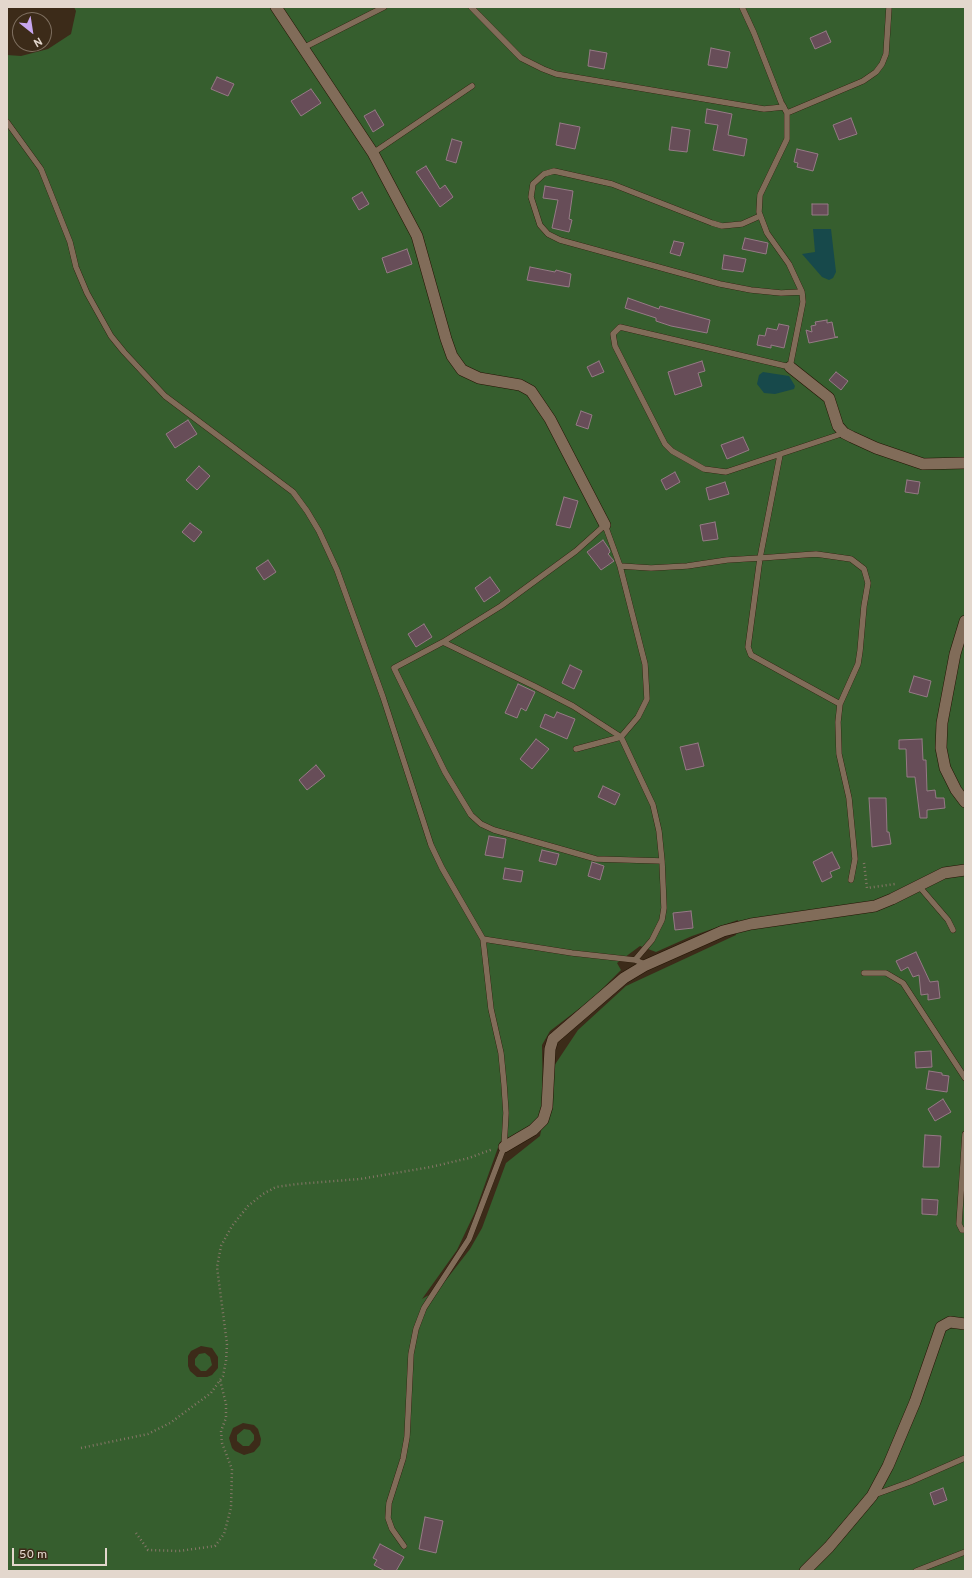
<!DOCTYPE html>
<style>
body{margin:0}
#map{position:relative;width:972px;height:1578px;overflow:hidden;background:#3c2b19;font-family:Overpass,sans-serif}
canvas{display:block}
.frame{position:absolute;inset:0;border:8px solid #e3d7cd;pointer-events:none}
.north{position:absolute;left:12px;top:12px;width:40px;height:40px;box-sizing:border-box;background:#3c2b19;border:1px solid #7f7061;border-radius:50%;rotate:150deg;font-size:11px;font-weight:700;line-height:16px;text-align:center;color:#e3d7cd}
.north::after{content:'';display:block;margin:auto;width:14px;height:18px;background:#c7a6ef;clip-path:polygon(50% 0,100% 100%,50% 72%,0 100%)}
.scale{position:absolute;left:12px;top:1548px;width:95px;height:18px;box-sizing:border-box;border:2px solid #e3d7cd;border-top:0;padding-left:5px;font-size:12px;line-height:14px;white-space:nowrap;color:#e3d7cd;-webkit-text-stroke:3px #3c2b19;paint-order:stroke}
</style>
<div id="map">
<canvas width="972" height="1578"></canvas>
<div class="frame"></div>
<div class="north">N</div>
<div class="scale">50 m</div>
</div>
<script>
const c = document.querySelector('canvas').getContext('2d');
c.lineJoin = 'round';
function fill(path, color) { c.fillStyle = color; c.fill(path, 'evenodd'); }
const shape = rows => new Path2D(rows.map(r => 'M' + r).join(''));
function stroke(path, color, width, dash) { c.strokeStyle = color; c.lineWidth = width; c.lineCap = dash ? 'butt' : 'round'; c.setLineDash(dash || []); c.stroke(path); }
const green = shape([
 [74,7,965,7,965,1571,7,1571,7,55,21,56,48,49,71,34,76,11],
 [738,920,736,935,626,986,578,1030,554,1066,540,1136,506,1163,482,1228,470,1249,439,1289,422,1299,457,1250,475,1212,500,1142,531,1126,538,1119,543,1104,542,1045,550,1031,593,998,621,970,617,963,640,946,656,952,692,936],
 [201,1346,212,1348,218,1357,218,1368,212,1375,207,1377,197,1377,190,1371,188,1366,188,1356,191,1351],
 [243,1423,254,1425,258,1429,261,1439,260,1445,254,1452,244,1455,235,1451,232,1448,229,1438,233,1428],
 [205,1353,210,1357,212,1365,206,1371,201,1371,195,1365,195,1359,199,1354],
 [244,1429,250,1430,254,1435,254,1440,249,1446,243,1446,237,1441,237,1435]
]);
const water = shape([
 [813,229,831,229,836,272,833,278,829,280,822,277,802,254,815,252],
 [763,372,789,376,795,386,794,389,775,394,764,393,757,384,759,375]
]);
const building = shape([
 [826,31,831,42,815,49,810,38,826,31],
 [711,48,730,52,727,68,708,65,711,48],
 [590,50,607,53,604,69,588,66,590,50],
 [217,77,234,84,228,96,211,89,217,77],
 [311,89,321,103,301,116,291,101,311,89],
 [707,109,732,114,728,135,747,139,744,156,713,150,718,125,705,123,707,109],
 [375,110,384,125,373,132,364,116,375,110],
 [851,118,857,134,839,140,833,125,851,118],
 [560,123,580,127,575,149,556,145,560,123],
 [672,127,690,130,687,152,669,150,672,127],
 [452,139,462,142,456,163,446,160,452,139],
 [797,149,818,154,813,171,797,167,798,163,794,162,797,149],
 [426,166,440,189,445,185,453,197,440,207,416,172,426,166],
 [545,186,573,191,569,219,572,220,569,232,552,228,558,200,543,198,545,186],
 [362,192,369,204,359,210,352,198,362,192],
 [812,204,828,204,828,215,812,215,812,204],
 [745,238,768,243,766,254,742,249,745,238],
 [674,241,684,243,680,256,670,253,674,241],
 [407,249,412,264,387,273,382,258,407,249],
 [724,255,746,259,743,272,722,269,724,255],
 [530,267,555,272,556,270,571,274,569,287,527,280,530,267],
 [628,298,659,309,660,306,710,320,707,333,671,326,656,321,656,318,625,308,628,298],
 [827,320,827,323,832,322,835,337,838,337,809,343,806,330,812,332,811,326,816,325,815,322,827,320],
 [779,324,789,326,784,348,771,345,771,348,757,345,759,335,765,336,767,328,777,330,779,324],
 [599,361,604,372,592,377,587,367,599,361],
 [702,361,705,371,698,373,702,386,675,395,668,372,702,361],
 [836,372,848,381,841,390,829,380,836,372],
 [581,411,592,415,588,429,576,425,581,411],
 [188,420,197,434,175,448,166,434,188,420],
 [743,437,749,450,727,459,721,445,743,437],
 [199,466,210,476,197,490,186,480,199,466],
 [675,472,680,482,666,490,661,480,675,472],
 [907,480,920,482,918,494,905,492,907,480],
 [725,482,729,494,709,500,706,488,725,482],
 [564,497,578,501,570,528,556,525,564,497],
 [715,522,718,539,703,541,700,525,715,522],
 [190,523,202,532,194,542,182,532,190,523],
 [603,540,609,549,610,552,608,554,614,561,601,570,587,552,603,540],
 [268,560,276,572,264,580,256,568,268,560],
 [490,577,500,591,484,602,475,588,490,577],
 [424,624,432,637,416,647,408,634,424,624],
 [570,665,582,671,574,689,562,683,570,665],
 [914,676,931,681,927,697,909,692,914,676],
 [518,684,535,692,526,711,521,708,517,718,505,713,518,684],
 [557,712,575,719,567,739,540,727,545,714,554,718,557,712],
 [536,739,549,749,532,769,520,759,536,739],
 [922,739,923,760,926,760,927,791,935,790,936,798,944,798,945,808,927,810,927,818,920,818,915,777,907,777,906,749,899,749,899,740,922,739],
 [698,743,704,766,686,770,680,747,698,743],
 [316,765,325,776,307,790,299,780,316,765],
 [603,786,620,794,615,805,598,797,603,786],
 [869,798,886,798,887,832,889,832,891,844,872,847,869,798],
 [489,836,506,839,503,858,485,855,489,836],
 [542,850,559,854,556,865,539,861,542,850],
 [832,852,840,868,830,872,832,877,822,882,813,862,832,852],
 [592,862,604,866,600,880,588,876,592,862],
 [505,868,523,871,521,882,503,879,505,868],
 [691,911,693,928,675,930,673,913,691,911],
 [916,952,930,982,938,981,940,998,928,1000,928,994,921,995,919,975,913,977,908,967,901,971,896,961,916,952],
 [931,1051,932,1067,916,1068,915,1052,931,1051],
 [929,1071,942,1073,942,1075,949,1076,947,1092,926,1089,929,1071],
 [943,1099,951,1112,935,1121,928,1109,943,1099],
 [925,1135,941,1136,939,1167,923,1167,925,1135],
 [922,1199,938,1200,937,1215,922,1214,922,1199],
 [943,1488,947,1500,934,1505,930,1493,943,1488],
 [425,1517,443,1521,436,1553,419,1549,425,1517],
 [380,1544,404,1557,396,1571,385,1571,374,1565,377,1560,373,1558,380,1544]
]);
const path = shape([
 [864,863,867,888,895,884],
 [81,1448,148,1434,170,1423,211,1393,223,1376,226,1361,227,1344,217,1267,221,1246,232,1226,248,1206,263,1194,276,1187,297,1184,360,1179,431,1167,469,1158,493,1149],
 [136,1533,148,1550,179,1551,215,1546,224,1534,231,1508,232,1469,222,1443,221,1431,226,1418,226,1404,220,1380]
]);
const service = shape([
 [471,7,521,58,543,69,556,74,764,109,784,107],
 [742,7,754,33,781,102,787,113,787,139,760,195,759,212,767,233,789,264,802,292,803,302,790,367,620,327,613,334,615,346,665,444,672,451,704,469,726,472,844,433],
 [303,48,384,7],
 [787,113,863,81,876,72,882,64,886,54,889,7],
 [7,122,41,169,70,242,76,267,87,293,111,336,124,352,165,396,293,492,307,511,319,531,337,570,383,697,431,845,442,868,483,939,491,1009,501,1053,504,1084,506,1113,504,1147,469,1239,424,1308,416,1329,411,1354,407,1437,403,1459,389,1503,388,1518,392,1529,404,1546],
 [373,153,472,86],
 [760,216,742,224,722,226,712,223,612,184,554,171,544,174,533,184,531,197,540,225,548,234,560,240,720,284,751,290,781,293,802,292],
 [620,566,651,568,687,566,727,560,760,558,780,455],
 [443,642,534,686,573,706,621,737],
 [840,704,751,655,748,647,760,558,816,554,851,559,864,569,868,583,864,606,860,651,858,664,840,704,838,722,839,754,849,798,855,859,851,880],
 [576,749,621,737],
 [918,885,948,920,953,930],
 [483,939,572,953,635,960,647,965],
 [635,960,652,940,662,920,664,908,662,861,659,831,653,805,621,737,638,717,647,699,645,664,620,566,605,525,576,551,501,606,443,642,394,668,445,772,471,815,481,824,494,830,596,859,662,861],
 [864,973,886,973,903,983,965,1078],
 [965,1134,959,1224,962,1230,965,1230],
 [874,1495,910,1482,965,1458],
 [916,1571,965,1552]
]);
const minor = shape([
 [276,7,373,153,417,236,446,339,452,356,462,370,479,378,520,385,531,391,550,419,605,525],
 [790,367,829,398,838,426,844,433,852,437,876,448,923,464,965,463],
 [965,621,955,654,942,723,941,748,945,768,956,790,965,802],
 [504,1147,533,1130,543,1120,547,1107,550,1049,553,1039,624,978,644,966,723,931,751,924,875,906,892,899,944,873,965,870],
 [805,1571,829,1547,872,1496,888,1466,915,1402,941,1327,950,1322,965,1324]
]);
fill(green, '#365e2e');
fill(water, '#17494b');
fill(building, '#674d58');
stroke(building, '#967a86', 1);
stroke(service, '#231303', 6);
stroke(minor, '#231303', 12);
stroke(path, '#867768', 2.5, [1, 3]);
stroke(service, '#816c59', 5.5);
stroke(minor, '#816c59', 11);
</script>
